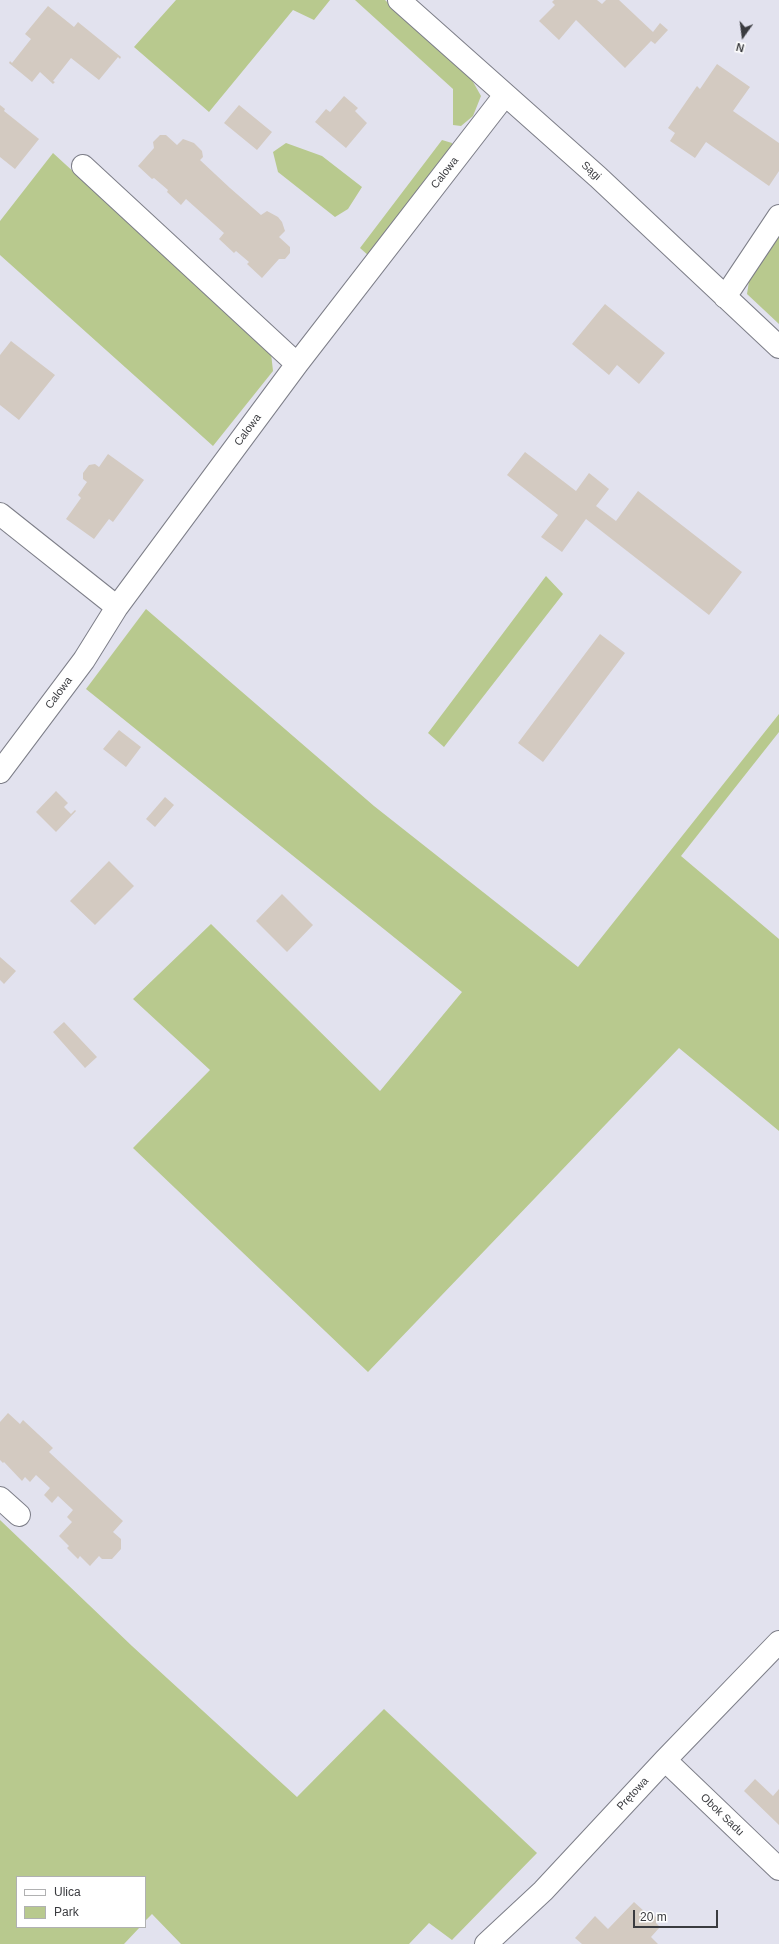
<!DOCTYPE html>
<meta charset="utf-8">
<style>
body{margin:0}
#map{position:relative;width:779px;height:1944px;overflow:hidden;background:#e2e2ee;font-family:Arial,sans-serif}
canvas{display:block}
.legend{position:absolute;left:16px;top:1876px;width:130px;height:52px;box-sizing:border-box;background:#fff;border:1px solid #b0b1b2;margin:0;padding:5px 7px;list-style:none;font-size:12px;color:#3a3b3f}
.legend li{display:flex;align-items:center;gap:8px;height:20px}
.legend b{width:20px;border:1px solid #b0b1b2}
.north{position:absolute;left:723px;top:16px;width:40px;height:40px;-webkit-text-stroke:3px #fff;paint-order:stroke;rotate:194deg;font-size:11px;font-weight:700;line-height:16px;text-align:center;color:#3a3b3f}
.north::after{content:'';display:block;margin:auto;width:14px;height:18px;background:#3a3b3f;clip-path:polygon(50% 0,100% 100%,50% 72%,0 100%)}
.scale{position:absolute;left:633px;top:1910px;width:85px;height:18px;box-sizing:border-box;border:2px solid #3a3b3f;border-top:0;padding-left:5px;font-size:12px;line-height:14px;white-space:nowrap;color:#3a3b3f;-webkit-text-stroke:3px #fff;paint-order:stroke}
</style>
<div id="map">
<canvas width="779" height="1944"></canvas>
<ul class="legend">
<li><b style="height:5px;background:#fff"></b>Ulica</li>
<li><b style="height:11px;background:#b8c98e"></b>Park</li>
</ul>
<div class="north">N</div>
<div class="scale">20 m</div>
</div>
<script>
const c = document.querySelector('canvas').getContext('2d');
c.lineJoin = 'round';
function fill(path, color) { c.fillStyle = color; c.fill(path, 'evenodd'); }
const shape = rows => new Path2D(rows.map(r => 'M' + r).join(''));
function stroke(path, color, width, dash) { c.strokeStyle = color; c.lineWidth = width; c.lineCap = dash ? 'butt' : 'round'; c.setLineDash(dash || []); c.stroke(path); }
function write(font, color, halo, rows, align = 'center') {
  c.font = font + ' Arial,sans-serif'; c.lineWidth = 3.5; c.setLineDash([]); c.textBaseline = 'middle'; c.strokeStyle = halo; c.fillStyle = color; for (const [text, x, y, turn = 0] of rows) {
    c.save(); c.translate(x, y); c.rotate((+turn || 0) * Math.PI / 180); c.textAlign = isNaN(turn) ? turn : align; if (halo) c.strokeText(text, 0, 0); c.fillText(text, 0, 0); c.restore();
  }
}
const green = shape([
 [176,0,330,0,314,20,293,10,209,112,134,47],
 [355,0,385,0,472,80,481,96,473,116,461,126,453,125,453,89],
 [442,140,452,143,452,150,369,256,360,248],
 [286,143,322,156,362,187,348,209,335,217,278,172,273,152],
 [53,153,271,353,273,371,213,446,0,255,0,221],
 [779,235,779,324,747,294,750,275],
 [546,576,563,594,444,747,428,733],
 [146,609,374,806,578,967,779,714,779,732,681,856,779,939,779,1131,679,1048,368,1372,133,1148,210,1070,133,999,211,924,380,1091,462,992,86,689],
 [0,1520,132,1646,297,1797,384,1709,537,1853,452,1940,429,1923,409,1944,181,1944,152,1914,145,1921,145,1877,17,1877,17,1927,140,1927,124,1944,0,1944]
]);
const building = shape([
 [554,0,597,0,602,4,606,0,619,0,653,32,660,23,668,30,655,44,651,41,625,68,576,20,559,40,539,21,555,5,552,2],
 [48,6,74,27,78,22,121,57,120,59,118,57,99,80,71,58,53,81,55,82,53,84,40,72,32,82,9,63,10,61,12,63,31,39,25,34],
 [717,64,750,87,733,111,779,143,779,171,769,186,706,142,695,158,670,141,675,133,668,128,697,86,700,89],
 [344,96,358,108,355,111,367,123,346,148,315,122,326,109,330,112],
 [0,105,5,109,4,111,39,139,15,169,0,157],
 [239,105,272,132,257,150,224,123],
 [160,135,166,135,177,145,183,139,194,143,202,151,203,157,200,160,230,188,261,215,267,211,278,217,282,222,285,231,279,237,290,247,290,253,285,259,279,259,262,278,247,264,249,262,236,251,234,253,219,239,224,233,186,199,181,205,167,192,168,190,154,178,152,179,138,166,154,148,153,142],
 [605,304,665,353,639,384,617,365,609,375,572,344],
 [11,341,55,375,19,420,0,405,0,355],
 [525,452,576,491,589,473,609,489,596,506,616,521,638,491,742,572,709,615,586,519,562,552,541,537,558,515,507,475],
 [108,454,144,480,113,522,109,519,94,539,66,519,81,498,78,495,87,482,83,479,83,473,89,465,95,464,99,467],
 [600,634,625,653,543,762,518,743],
 [119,730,141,747,126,767,103,749],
 [56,791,68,803,64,807,71,814,75,810,76,811,56,832,36,812],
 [165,797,174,805,155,827,146,819],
 [109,861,134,886,95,925,70,901],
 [282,894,313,925,287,952,256,921],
 [0,957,16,971,4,984,0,980],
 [64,1022,97,1057,85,1068,53,1032],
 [8,1413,20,1424,23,1420,53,1448,49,1452,123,1521,113,1532,121,1539,121,1549,112,1559,102,1559,99,1556,90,1566,80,1556,78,1559,67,1548,69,1546,59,1536,72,1522,67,1517,73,1510,58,1496,52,1503,44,1495,50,1488,36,1475,30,1482,25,1477,22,1481,4,1462,3,1463,0,1460,0,1422],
 [755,1779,773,1796,779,1789,779,1825,744,1791],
 [634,1902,645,1912,651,1912,656,1917,656,1923,660,1927,651,1937,658,1944,582,1944,575,1938,595,1916,608,1929]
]);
const minor = shape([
 [399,0,598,177,779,347],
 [83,166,297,364],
 [725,297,779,216],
 [0,514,117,607],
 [0,772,84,660,117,607,297,364,505,95],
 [0,1498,19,1515],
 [665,1760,779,1869],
 [486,1944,543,1891,665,1760,779,1642]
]);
const streetNames = [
 ["Sągi",591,171,42],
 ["Calowa",445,173,-52],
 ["Calowa",248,430,-53],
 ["Calowa",59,693,-53],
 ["Prętowa",633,1794,-47],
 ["Obok Sadu",722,1815,44]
];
fill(green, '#b8c98e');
fill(building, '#d3cac1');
stroke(minor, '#7d7e88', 24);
stroke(minor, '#fff', 22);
write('11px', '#3a3b3f', '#fff', streetNames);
</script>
